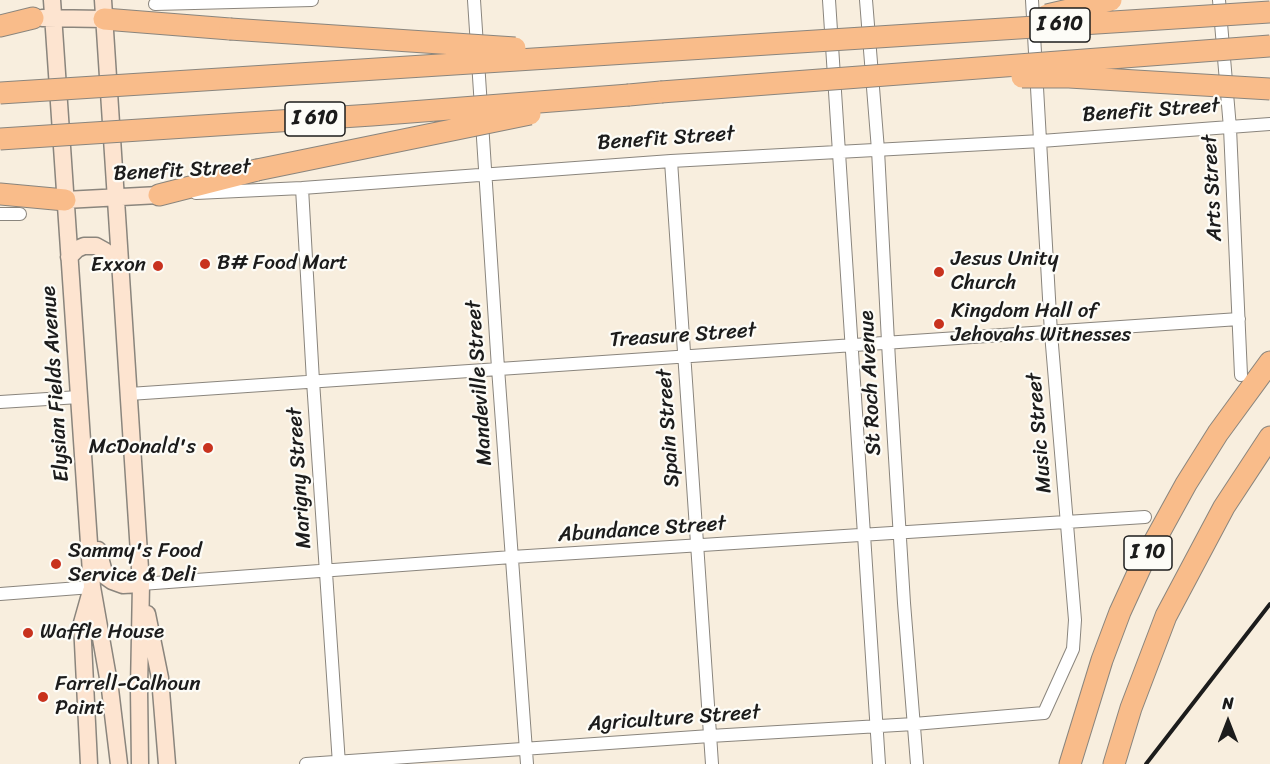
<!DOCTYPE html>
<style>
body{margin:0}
#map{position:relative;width:1270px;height:764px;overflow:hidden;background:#f8eede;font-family:Sriracha,sans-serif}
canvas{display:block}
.north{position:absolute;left:1198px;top:692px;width:60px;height:60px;-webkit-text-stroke:4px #fdfcf7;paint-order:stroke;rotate:0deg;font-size:16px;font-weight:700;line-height:24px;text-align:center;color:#1c1c1c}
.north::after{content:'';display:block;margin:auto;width:21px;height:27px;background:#1c1c1c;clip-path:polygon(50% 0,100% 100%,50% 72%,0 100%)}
</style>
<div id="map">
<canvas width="1270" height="764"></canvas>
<div class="north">N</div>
</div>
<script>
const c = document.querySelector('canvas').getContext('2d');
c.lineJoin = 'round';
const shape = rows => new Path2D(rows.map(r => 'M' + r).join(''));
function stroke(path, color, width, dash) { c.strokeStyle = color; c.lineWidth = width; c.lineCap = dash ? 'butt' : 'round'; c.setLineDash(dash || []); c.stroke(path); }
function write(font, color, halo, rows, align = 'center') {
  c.font = font + ' Sriracha,sans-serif'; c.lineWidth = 4.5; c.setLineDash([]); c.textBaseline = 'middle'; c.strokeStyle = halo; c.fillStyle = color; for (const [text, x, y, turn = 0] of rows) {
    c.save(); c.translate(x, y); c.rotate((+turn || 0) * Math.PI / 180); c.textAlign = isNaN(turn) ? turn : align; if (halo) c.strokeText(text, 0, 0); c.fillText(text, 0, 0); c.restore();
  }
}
const street = shape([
 [474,0,498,368,527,764],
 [829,0,879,764],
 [866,0,878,150,889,361,904,603,917,764],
 [1219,0,1230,128,1241,375],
 [155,4,312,0],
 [671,161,712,764],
 [302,188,313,381,339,764],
 [196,193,302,188,671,161,1041,141,1270,124],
 [0,214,20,214],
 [129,394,1239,319],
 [0,402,79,397],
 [141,584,512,557,1145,517],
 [0,594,92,587],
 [306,764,710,736,914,724,1044,713,1073,649,1075,620,1051,333,1032,0]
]);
const secondary = shape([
 [52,0,92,587,110,689,119,764],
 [103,0,141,584,139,689,140,764],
 [42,18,104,19],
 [65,200,159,195],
 [69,257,77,249,84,246,96,246,105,251,121,268],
 [98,550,105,576,112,581,123,585,141,584],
 [147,614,160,678,167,764],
 [89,764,82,623,91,591]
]);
const highway = shape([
 [104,19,230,29],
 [0,26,33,18],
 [629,95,661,92],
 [0,194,65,200],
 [159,195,257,170],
 [1070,764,1102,660,1120,612,1142,564,1186,484,1218,433,1270,362],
 [1114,764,1131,708,1166,616,1224,507,1270,437]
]);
const rail = shape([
 [1146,764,1270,604]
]);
const highwayBridge = shape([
 [1047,15,1111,0],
 [230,29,515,48],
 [1022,77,1069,77,1270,89],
 [661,92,1270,46],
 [0,93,1270,12],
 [0,139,372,115,629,95],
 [257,170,530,114]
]);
const markers = [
 [205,264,6,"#c8321e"],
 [158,266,6,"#c8321e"],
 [939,272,6,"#c8321e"],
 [939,324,6,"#c8321e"],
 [208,448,6,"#c8321e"],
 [56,564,6,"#c8321e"],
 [28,633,6,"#c8321e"],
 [43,697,6,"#c8321e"]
];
const shields = [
 [1060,25,60],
 [315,119,60],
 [1148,553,48]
];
const shieldNames = [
 ["I 610",1060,25],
 ["I 610",315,119],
 ["I 10",1148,553]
];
const streetNames = [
 ["Benefit Street",1151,111,-4],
 ["Benefit Street",666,139,-4],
 ["Benefit Street",182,171,-3],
 ["Arts Street",1213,188,-93],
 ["Treasure Street",683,336,-4],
 ["Mandeville Street",480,383,-94],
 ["St Roch Avenue",871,383,-93],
 ["Elysian Fields Avenue",56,384,-94],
 ["Spain Street",669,428,-94],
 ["Music Street",1040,433,-95],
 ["Marigny Street",300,478,-94],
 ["Abundance Street",642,530,-4],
 ["Agriculture Street",674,719,-4]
];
const poiNames = [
 ["Jesus Unity",951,260],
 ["Church",951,284],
 ["B# Food Mart",217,264],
 ["Exxon",146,266,"right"],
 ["Kingdom Hall of",951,312],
 ["Jehovahs Witnesses",951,336],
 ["McDonald's",196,448,"right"],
 ["Sammy's Food",68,552],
 ["Service & Deli",68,576],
 ["Waffle House",40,633],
 ["Farrell-Calhoun",55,685],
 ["Paint",55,709]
];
stroke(street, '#8a857d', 14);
stroke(secondary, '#8a857d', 19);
stroke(highway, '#8a857d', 23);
stroke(street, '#fff', 12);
stroke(secondary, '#fde4d0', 16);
stroke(highway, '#f9bc8a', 21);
stroke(rail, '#1c1c1c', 4);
stroke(highwayBridge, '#8a857d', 23, []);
stroke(highwayBridge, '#f9bc8a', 21);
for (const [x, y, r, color] of markers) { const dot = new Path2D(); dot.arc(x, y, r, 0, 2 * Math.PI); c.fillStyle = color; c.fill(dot); stroke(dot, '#fdfcf7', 2); }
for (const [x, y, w] of shields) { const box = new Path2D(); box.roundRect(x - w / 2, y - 17, w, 34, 4.5); c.fillStyle = '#fdfcf7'; c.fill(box); stroke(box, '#1c1c1c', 1.5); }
write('bold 20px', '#1c1c1c', null, shieldNames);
write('21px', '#1c1c1c', '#fdfcf7', streetNames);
write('21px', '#1c1c1c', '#fdfcf7', poiNames, 'left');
</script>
